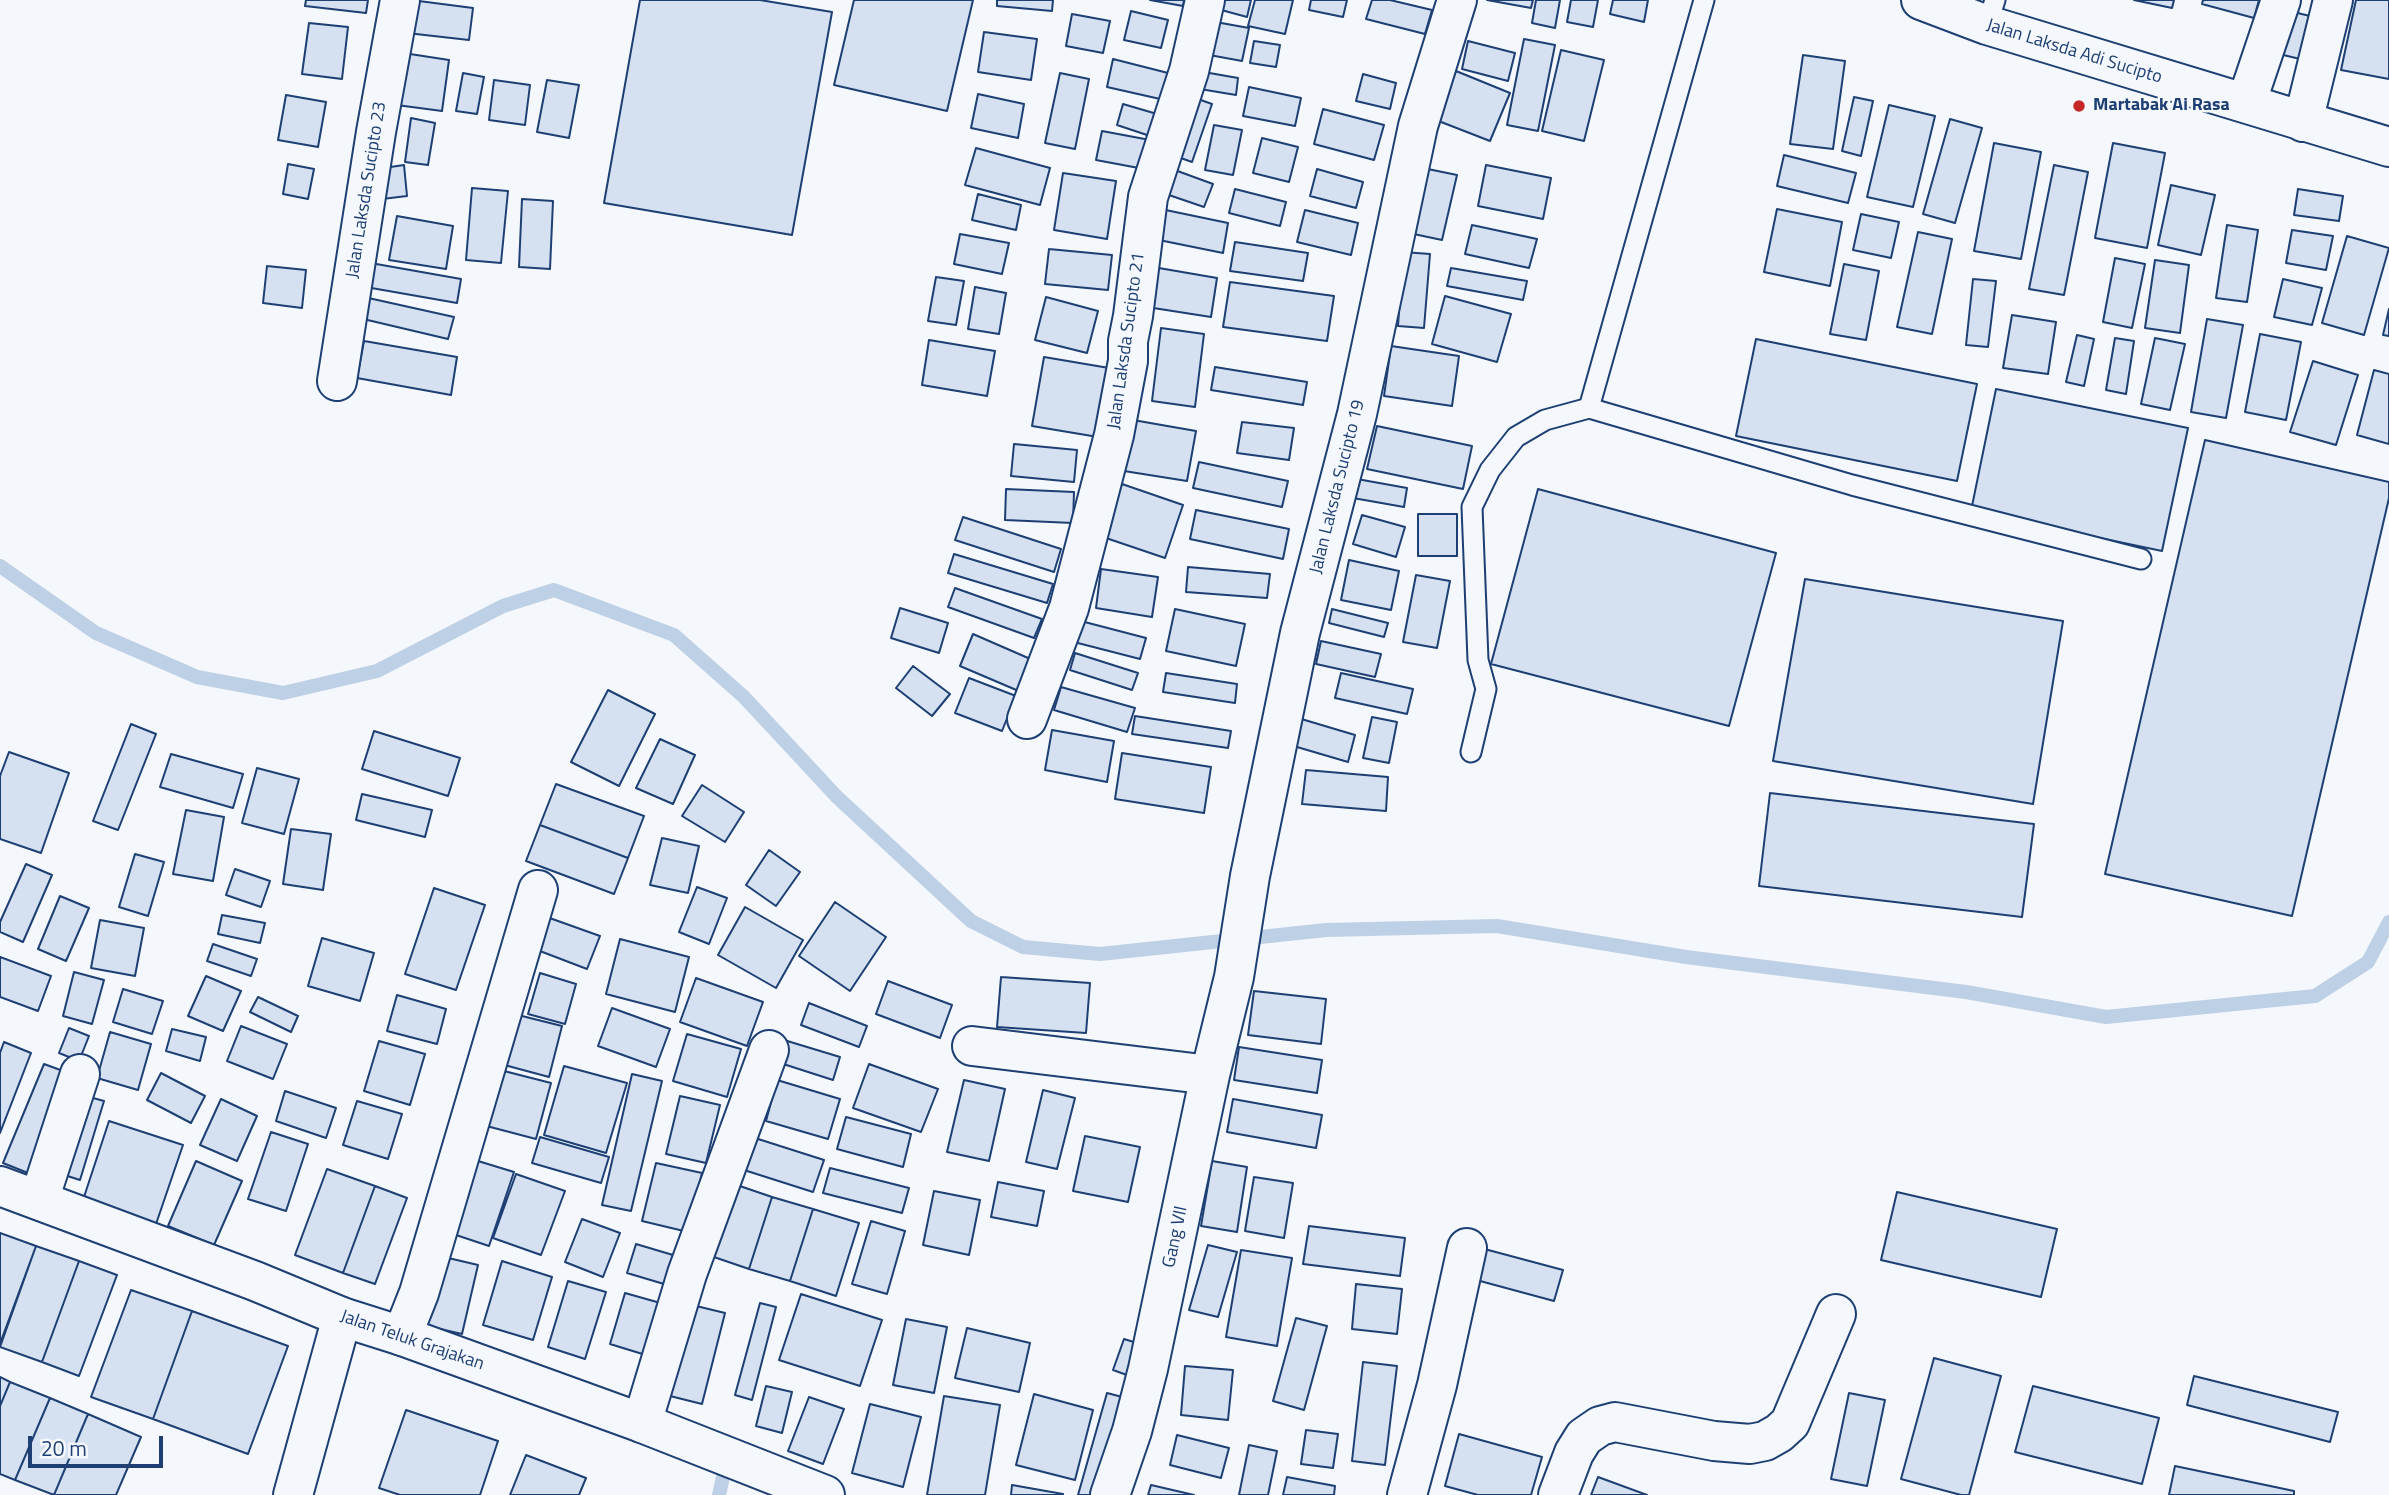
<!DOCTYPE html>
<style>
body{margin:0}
#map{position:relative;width:2389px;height:1495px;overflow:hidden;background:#f4f7fb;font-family:"Titillium Web",sans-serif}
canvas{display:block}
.scale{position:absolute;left:28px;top:1436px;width:135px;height:32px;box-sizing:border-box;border:4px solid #1d3f73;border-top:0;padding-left:9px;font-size:21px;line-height:24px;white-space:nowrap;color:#1d3f73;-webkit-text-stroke:5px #f4f7fb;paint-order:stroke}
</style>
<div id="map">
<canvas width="2389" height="1495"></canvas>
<div class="scale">20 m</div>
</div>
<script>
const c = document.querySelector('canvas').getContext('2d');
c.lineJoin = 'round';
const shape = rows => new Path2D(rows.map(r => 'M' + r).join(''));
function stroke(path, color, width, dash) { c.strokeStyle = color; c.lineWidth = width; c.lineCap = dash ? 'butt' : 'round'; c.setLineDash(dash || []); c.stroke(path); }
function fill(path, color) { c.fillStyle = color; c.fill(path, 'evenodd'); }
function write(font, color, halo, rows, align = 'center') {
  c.font = font + ' "Titillium Web",sans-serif'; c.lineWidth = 5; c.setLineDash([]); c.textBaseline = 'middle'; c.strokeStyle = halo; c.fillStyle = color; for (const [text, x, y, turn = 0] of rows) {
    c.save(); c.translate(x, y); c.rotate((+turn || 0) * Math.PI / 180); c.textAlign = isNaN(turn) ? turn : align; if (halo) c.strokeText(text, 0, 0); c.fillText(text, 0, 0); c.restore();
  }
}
const stream = shape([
 [0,566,96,633,197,677,283,693,377,671,503,606,554,590,674,635,744,697,837,797,971,921,1023,947,1100,954,1326,930,1497,926,1686,957,1966,992,2106,1017,2315,996,2368,962,2389,922],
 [719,1495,725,1468]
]);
const building = shape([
 [306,0,368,0,366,13,305,6,306,0],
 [411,0,473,8,469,40,407,33,411,0],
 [640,0,760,0,832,12,792,235,604,203,640,0],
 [854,0,973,0,947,111,834,85,854,0],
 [997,0,1053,0,1052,11,997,6,997,0],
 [1150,0,1184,0,1183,6,1150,0],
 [1216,0,1251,0,1247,17,1214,8,1216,0],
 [1255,0,1293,0,1285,34,1248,26,1255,0],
 [1311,0,1347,0,1343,17,1309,10,1311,0],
 [1372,0,1390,0,1432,10,1425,34,1366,19,1372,0],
 [1487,0,1533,0,1531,8,1487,0],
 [1536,0,1560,0,1555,28,1532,23,1536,0],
 [1571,0,1598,0,1593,27,1567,22,1571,0],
 [1613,0,1648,0,1644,22,1610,14,1613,0],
 [2134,0,2174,0,2172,8,2134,0],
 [2203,0,2259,0,2254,18,2202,4,2203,0],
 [2356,0,2389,0,2389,79,2341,70,2356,0],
 [2285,10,2310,16,2300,59,2275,53,2285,10],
 [1131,11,1168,20,1161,48,1124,40,1131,11],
 [1072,14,1110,21,1103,53,1066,46,1072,14],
 [1210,21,1249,28,1242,61,1204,54,1210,21],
 [309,23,348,27,342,79,302,74,309,23],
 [984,32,1037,39,1031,80,978,72,984,32],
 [1524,39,1555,45,1538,131,1507,125,1524,39],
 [1254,41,1280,45,1276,67,1250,63,1254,41],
 [1468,41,1515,53,1508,81,1462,69,1468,41],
 [1561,50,1604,60,1584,141,1542,131,1561,50],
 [397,52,449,60,442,111,389,104,397,52],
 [1803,55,1845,61,1833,149,1790,144,1803,55],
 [1113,59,1176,75,1169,101,1107,87,1113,59],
 [1198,71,1238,78,1236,95,1194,88,1198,71],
 [1456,71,1510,93,1490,141,1436,120,1456,71],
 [463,73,484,77,477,114,456,111,463,73],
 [1060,73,1089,79,1075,149,1045,143,1060,73],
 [1363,74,1396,83,1390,109,1356,101,1363,74],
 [494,80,530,85,525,125,489,120,494,80],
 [547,80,579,85,569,138,537,132,547,80],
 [1249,87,1301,98,1295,126,1243,116,1249,87],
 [978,94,1024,104,1018,138,971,128,978,94],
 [286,95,326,102,318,147,278,140,286,95],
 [1854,97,1873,101,1861,156,1842,151,1854,97],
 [1198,99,1212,104,1192,162,1178,157,1198,99],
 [1123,104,1157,114,1150,136,1117,125,1123,104],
 [1889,105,1935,116,1913,207,1867,197,1889,105],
 [1323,109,1384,125,1374,160,1314,144,1323,109],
 [411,118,435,123,428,165,405,162,411,118],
 [1950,119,1982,128,1955,223,1923,214,1950,119],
 [1214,125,1242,130,1233,175,1205,170,1214,125],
 [1102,131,1150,140,1144,169,1096,160,1102,131],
 [1262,138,1298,147,1289,182,1253,173,1262,138],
 [1994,143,2041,152,2021,259,1974,251,1994,143],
 [2113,143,2165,153,2147,248,2095,238,2113,143],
 [976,148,1050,168,1040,205,965,185,976,148],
 [1784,155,1856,173,1848,203,1777,186,1784,155],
 [288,164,314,169,308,199,283,194,288,164],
 [404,165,407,196,374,200,370,170,404,165],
 [1486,165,1551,178,1543,219,1478,206,1486,165],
 [2054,165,2088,172,2064,295,2029,289,2054,165],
 [1423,168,1457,175,1442,240,1409,233,1423,168],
 [1172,169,1213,184,1204,207,1163,193,1172,169],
 [1317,169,1363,182,1356,208,1310,196,1317,169],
 [1063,173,1116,181,1107,239,1054,230,1063,173],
 [2171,185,2215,195,2201,255,2158,245,2171,185],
 [472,188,508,191,501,263,466,260,472,188],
 [1235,189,1286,202,1280,226,1229,213,1235,189],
 [2298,189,2343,196,2339,221,2294,215,2298,189],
 [978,194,1021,205,1016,230,972,220,978,194],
 [522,199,553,201,550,269,519,267,522,199],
 [1156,208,1228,223,1223,253,1149,238,1156,208],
 [1777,209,1842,222,1830,286,1764,272,1777,209],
 [1305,210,1358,223,1351,255,1297,242,1305,210],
 [1861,214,1899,222,1891,258,1853,250,1861,214],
 [397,216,453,226,446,269,389,260,397,216],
 [1472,225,1537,239,1529,268,1465,254,1472,225],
 [2227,225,2258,230,2247,302,2216,298,2227,225],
 [2292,230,2333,236,2326,270,2286,263,2292,230],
 [1918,232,1952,239,1932,334,1897,327,1918,232],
 [960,234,1009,243,1002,274,954,264,960,234],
 [2347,236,2389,248,2364,335,2322,323,2347,236],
 [1235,242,1308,253,1303,281,1230,271,1235,242],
 [1049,249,1112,255,1108,290,1045,284,1049,249],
 [1403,252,1430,254,1424,328,1398,326,1403,252],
 [2115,258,2145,264,2132,328,2103,322,2115,258],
 [2155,260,2189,265,2180,333,2145,328,2155,260],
 [365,262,461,279,457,303,360,286,365,262],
 [1844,264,1879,271,1866,340,1830,334,1844,264],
 [267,266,306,270,302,308,263,303,267,266],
 [1153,267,1217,278,1211,317,1147,307,1153,267],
 [1451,268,1527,281,1523,300,1447,286,1451,268],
 [936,277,964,281,956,325,928,321,936,277],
 [1973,279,1996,281,1988,347,1966,345,1973,279],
 [2283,279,2322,288,2312,325,2274,317,2283,279],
 [1230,282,1334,296,1327,341,1223,327,1230,282],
 [975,287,1006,293,999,334,968,329,975,287],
 [1445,296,1511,314,1497,362,1432,344,1445,296],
 [364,297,454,317,448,339,359,318,364,297],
 [1046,297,1098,311,1087,353,1035,340,1046,297],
 [2389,309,2389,336,2383,335,2389,309],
 [2012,315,2056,322,2048,374,2003,368,2012,315],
 [2207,319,2243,325,2226,418,2191,412,2207,319],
 [1161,328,1204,334,1195,407,1152,401,1161,328],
 [2260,334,2301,342,2286,420,2245,412,2260,334],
 [2077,335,2094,339,2084,386,2066,382,2077,335],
 [2115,338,2134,341,2126,394,2106,390,2115,338],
 [2155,338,2185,344,2170,410,2141,404,2155,338],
 [1756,339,1977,384,1957,481,1736,436,1756,339],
 [929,340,995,351,987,396,922,385,929,340],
 [364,341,457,357,451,395,357,378,364,341],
 [1391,346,1459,356,1452,406,1384,396,1391,346],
 [1044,357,1115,369,1104,438,1032,426,1044,357],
 [2313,361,2358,375,2336,445,2290,432,2313,361],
 [1215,367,1307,382,1303,405,1211,390,1215,367],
 [2374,370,2389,374,2389,444,2357,435,2374,370],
 [1996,389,2188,428,2162,551,1971,511,1996,389],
 [1133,420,1196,431,1187,481,1124,471,1133,420],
 [1242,422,1294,428,1289,460,1237,453,1242,422],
 [1377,426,1472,446,1463,489,1367,469,1377,426],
 [2205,440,2389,482,2389,498,2292,916,2105,874,2205,440],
 [1014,444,1077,450,1074,482,1011,476,1014,444],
 [1199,462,1288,481,1282,507,1193,488,1199,462],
 [1357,479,1407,488,1404,507,1353,498,1357,479],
 [1122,484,1183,505,1165,558,1103,537,1122,484],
 [1006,489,1074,492,1073,523,1005,520,1006,489],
 [1538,489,1776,553,1729,726,1491,664,1538,489],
 [1196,510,1289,529,1283,559,1190,539,1196,510],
 [1418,514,1457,514,1457,556,1418,556,1418,514],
 [1362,515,1405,527,1396,557,1353,544,1362,515],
 [963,517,1061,549,1054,572,955,540,963,517],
 [954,554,1053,584,1047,603,948,573,954,554],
 [1349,560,1399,571,1391,610,1341,600,1349,560],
 [1188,567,1270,574,1267,598,1186,592,1188,567],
 [1101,569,1158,577,1152,617,1096,608,1101,569],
 [1416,575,1450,581,1437,648,1403,642,1416,575],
 [1805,579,2063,621,2033,804,1773,761,1805,579],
 [955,588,1042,619,1034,638,948,607,955,588],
 [900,608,948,623,939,653,891,638,900,608],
 [1175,609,1245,624,1236,666,1166,651,1175,609],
 [1332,609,1388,623,1384,637,1329,623,1332,609],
 [1077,620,1146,638,1140,659,1070,641,1077,620],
 [973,634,1035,661,1021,692,960,666,973,634],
 [1321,641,1381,654,1375,677,1316,664,1321,641],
 [1075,653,1138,673,1132,690,1070,670,1075,653],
 [913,666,950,694,932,716,896,688,913,666],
 [1166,673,1237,684,1235,703,1163,692,1166,673],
 [1341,673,1413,689,1407,714,1335,698,1341,673],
 [969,678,1016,696,1002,731,955,713,969,678],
 [1061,687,1135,708,1127,732,1054,710,1061,687],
 [608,690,655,714,619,786,571,762,608,690],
 [1288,715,1355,735,1348,762,1280,742,1288,715],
 [1135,716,1231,731,1228,748,1132,734,1135,716],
 [1372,717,1397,722,1389,763,1363,758,1372,717],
 [131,724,156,734,118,830,93,821,131,724],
 [1052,730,1114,741,1107,782,1045,770,1052,730],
 [374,731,460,758,448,796,362,769,374,731],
 [660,739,695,755,673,804,636,788,660,739],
 [9,752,69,773,41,853,0,839,0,776,9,752],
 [1122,753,1211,767,1204,813,1115,799,1122,753],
 [171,754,243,774,233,808,160,787,171,754],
 [257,768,299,779,284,834,242,823,257,768],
 [1306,770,1388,777,1386,811,1302,804,1306,770],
 [556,784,644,816,628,858,540,825,556,784],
 [702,785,744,812,725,842,682,816,702,785],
 [1770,793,2034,824,2022,917,1759,886,1770,793],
 [362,794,432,810,425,837,356,820,362,794],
 [186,810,224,817,213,881,173,874,186,810],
 [540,825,628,858,614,894,526,861,540,825],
 [291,829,331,834,323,890,283,884,291,829],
 [662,838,699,846,688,893,650,885,662,838],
 [769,850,800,872,776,906,746,885,769,850],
 [135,854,164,862,148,916,119,907,135,854],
 [26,864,52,875,23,942,0,932,0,922,26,864],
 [235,869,270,881,261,907,226,895,235,869],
 [697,887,727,898,709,944,679,932,697,887],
 [434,888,485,905,456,990,405,974,434,888],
 [60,896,89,908,66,961,38,949,60,896],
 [835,902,886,937,850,991,799,956,835,902],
 [745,907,803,940,776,988,718,955,745,907],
 [222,915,265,923,260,943,218,934,222,915],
 [544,916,600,936,587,969,532,948,544,916],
 [100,920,144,928,135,976,91,968,100,920],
 [322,938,374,953,360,1001,308,986,322,938],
 [620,939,689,957,675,1012,606,994,620,939],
 [213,944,257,959,251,976,207,961,213,944],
 [0,957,51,976,38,1011,0,997,0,957],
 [74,972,104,980,92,1024,63,1016,74,972],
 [540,973,576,984,565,1024,528,1014,540,973],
 [206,976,241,991,223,1031,188,1016,206,976],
 [1001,977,1090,983,1086,1033,997,1027,1001,977],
 [696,978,763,1002,747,1046,680,1022,696,978],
 [888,981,952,1005,940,1038,876,1014,888,981],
 [123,989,163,1001,152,1034,113,1022,123,989],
 [1254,991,1326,999,1321,1044,1248,1035,1254,991],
 [397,995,446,1009,437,1044,387,1031,397,995],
 [258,997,298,1016,291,1032,250,1012,258,997],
 [809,1003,867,1026,859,1047,801,1025,809,1003],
 [612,1008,670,1029,656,1067,598,1046,612,1008],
 [510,1013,562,1026,549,1077,497,1063,510,1013],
 [241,1026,287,1044,273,1079,227,1061,241,1026],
 [69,1028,89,1036,79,1061,59,1053,69,1028],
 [172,1029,206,1037,200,1061,166,1051,172,1029],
 [110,1032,151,1044,138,1090,97,1078,110,1032],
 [687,1034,741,1049,727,1097,673,1081,687,1034],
 [784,1040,840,1057,833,1080,777,1062,784,1040],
 [379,1041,425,1054,410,1105,364,1091,379,1041],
 [4,1042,31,1053,0,1133,0,1053,4,1042],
 [1239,1047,1322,1060,1317,1093,1234,1080,1239,1047],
 [44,1064,74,1075,33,1175,3,1163,44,1064],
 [869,1064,938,1089,921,1132,853,1108,869,1064],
 [564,1066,627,1083,606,1153,544,1135,564,1066],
 [504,1071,551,1083,536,1139,475,1123,485,1086,499,1089,504,1071],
 [161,1073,205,1096,191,1123,147,1100,161,1073],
 [632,1074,662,1081,631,1211,602,1205,632,1074],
 [777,1080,840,1099,828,1139,766,1121,777,1080],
 [964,1080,1005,1089,989,1161,947,1152,964,1080],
 [1043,1090,1075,1098,1057,1169,1026,1162,1043,1090],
 [285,1091,336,1108,326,1138,276,1121,285,1091],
 [82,1095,104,1101,80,1180,58,1173,82,1095],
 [680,1096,720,1105,706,1163,666,1154,680,1096],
 [221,1099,257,1116,237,1161,200,1145,221,1099],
 [1233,1099,1322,1115,1316,1148,1227,1132,1233,1099],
 [357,1101,402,1114,388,1159,343,1145,357,1101],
 [846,1117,911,1134,903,1167,837,1149,846,1117],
 [109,1121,183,1145,156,1224,83,1200,109,1121],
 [271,1132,308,1144,286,1211,248,1199,271,1132],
 [1085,1136,1140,1147,1128,1202,1073,1191,1085,1136],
 [540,1137,609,1157,601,1183,532,1163,540,1137],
 [755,1138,824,1160,813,1192,744,1170,755,1138],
 [196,1161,242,1181,214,1245,168,1226,196,1161],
 [478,1161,514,1172,489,1246,453,1234,478,1161],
 [1212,1161,1247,1167,1237,1232,1201,1226,1212,1161],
 [656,1163,702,1173,688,1232,642,1221,656,1163],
 [830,1168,909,1188,902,1213,823,1193,830,1168],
 [327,1169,375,1186,343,1273,295,1255,327,1169],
 [516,1174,565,1191,541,1255,493,1238,516,1174],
 [1254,1177,1293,1183,1284,1238,1245,1231,1254,1177],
 [998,1182,1044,1191,1037,1226,991,1217,998,1182],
 [734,1184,772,1197,749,1269,711,1256,734,1184],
 [375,1186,407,1198,375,1284,343,1273,375,1186],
 [934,1191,980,1200,969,1255,923,1245,934,1191],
 [1897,1192,2057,1229,2041,1297,1881,1260,1897,1192],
 [772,1197,813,1209,790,1281,749,1269,772,1197],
 [813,1209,859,1223,836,1296,790,1281,813,1209],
 [582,1219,620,1233,603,1277,565,1262,582,1219],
 [871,1221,905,1231,887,1294,852,1284,871,1221],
 [1309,1226,1405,1238,1400,1276,1303,1264,1309,1226],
 [0,1233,36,1246,0,1344,0,1233],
 [636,1244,673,1255,664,1284,627,1273,636,1244],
 [1208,1245,1237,1252,1218,1317,1189,1310,1208,1245],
 [36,1246,79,1261,42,1362,0,1347,36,1246],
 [1477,1247,1563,1270,1554,1301,1469,1278,1477,1247],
 [1241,1250,1292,1258,1277,1346,1226,1337,1241,1250],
 [444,1257,478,1265,462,1334,427,1326,444,1257],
 [79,1261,117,1275,79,1376,42,1362,79,1261],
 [502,1261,552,1277,533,1340,483,1325,502,1261],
 [568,1281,606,1292,585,1359,548,1347,568,1281],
 [1356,1284,1402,1289,1397,1334,1352,1329,1356,1284],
 [131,1290,192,1311,153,1419,91,1397,131,1290],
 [625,1293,664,1304,649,1356,610,1344,625,1293],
 [801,1294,882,1320,860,1386,779,1360,801,1294],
 [760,1303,776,1307,752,1400,735,1395,760,1303],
 [688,1304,725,1313,702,1404,666,1395,688,1304],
 [192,1311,288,1346,248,1454,153,1419,192,1311],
 [1296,1318,1327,1326,1304,1410,1273,1401,1296,1318],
 [906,1319,947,1327,934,1393,893,1385,906,1319],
 [967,1328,1030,1343,1019,1392,955,1378,967,1328],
 [1124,1339,1150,1347,1138,1379,1113,1370,1124,1339],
 [1934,1358,2001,1376,1969,1495,1961,1495,1901,1479,1934,1358],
 [1363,1362,1397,1366,1385,1465,1352,1461,1363,1362],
 [1185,1366,1233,1370,1228,1420,1181,1415,1185,1366],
 [2194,1376,2338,1412,2330,1442,2187,1405,2194,1376],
 [0,1377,10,1382,0,1406,0,1377],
 [10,1382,50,1398,15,1480,0,1474,0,1406,10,1382],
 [766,1386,792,1392,782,1433,756,1426,766,1386],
 [2033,1386,2159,1418,2142,1484,2015,1452,2033,1386],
 [1107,1393,1130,1399,1103,1495,1078,1495,1107,1393],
 [1849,1393,1885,1400,1867,1486,1831,1479,1849,1393],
 [1034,1394,1093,1410,1075,1480,1016,1465,1034,1394],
 [944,1396,1000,1405,985,1495,927,1495,944,1396],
 [809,1397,844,1409,823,1464,788,1451,809,1397],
 [50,1398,88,1414,54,1495,15,1480,50,1398],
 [870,1404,921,1417,903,1487,852,1473,870,1404],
 [406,1410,498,1441,480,1495,400,1495,379,1488,406,1410],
 [88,1414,141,1437,116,1495,54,1495,88,1414],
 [1306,1430,1338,1434,1333,1468,1301,1464,1306,1430],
 [1459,1434,1542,1457,1531,1495,1478,1495,1445,1486,1459,1434],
 [1177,1435,1229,1448,1221,1478,1170,1465,1177,1435],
 [1249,1445,1277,1451,1268,1495,1239,1495,1249,1445],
 [526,1455,586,1478,579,1495,510,1495,526,1455],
 [2175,1466,2294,1491,2294,1495,2169,1495,2175,1466],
 [1287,1477,1335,1486,1334,1495,1283,1495,1287,1477],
 [1598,1477,1647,1495,1591,1495,1598,1477],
 [1012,1485,1063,1494,1063,1495,1011,1495,1012,1485],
 [1151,1485,1194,1495,1148,1495,1151,1485]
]);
const lane = shape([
 [1987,25,1995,0],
 [1589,408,1704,0],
 [1471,752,1486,689,1478,660,1472,507,1490,470,1516,437,1545,420,1589,408,1852,485,2141,559]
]);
const street = shape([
 [2248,98,2281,0],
 [2303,122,2333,0],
 [337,381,376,132,400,0],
 [1027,719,1069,608,1114,435,1128,361,1128,341,1133,316,1148,197,1189,71,1205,0],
 [972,1046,1210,1075],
 [39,1200,80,1074],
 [402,1336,419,1293,538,890],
 [642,1423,687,1274,769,1050],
 [293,1495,342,1317],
 [1110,1495,1132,1431,1148,1369,1210,1075,1234,977,1250,876,1300,633,1357,414,1418,126,1457,0],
 [1407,1495,1437,1385,1467,1248],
 [1558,1495,1574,1453,1584,1437,1600,1426,1615,1422,1714,1441,1750,1444,1765,1441,1779,1433,1790,1423,1836,1314]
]);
const secondary = shape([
 [0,1186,255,1281,342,1317,402,1336,642,1423,825,1495]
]);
const primary = shape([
 [1921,0,1987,25,2389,147]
]);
const markers = [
 [2079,106,7,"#c62828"]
];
const streetNames = [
 ["Jalan Laksda Adi Sucipto",2074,52,17],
 ["Jalan Laksda Sucipto 23",367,190,-81],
 ["Jalan Laksda Sucipto 21",1127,341,-82],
 ["Jalan Laksda Sucipto 19",1338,487,-76],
 ["Gang VII",1176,1237,-78],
 ["Jalan Teluk Grajakan",412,1341,19]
];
const poiNames = [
 ["Martabak Ai Rasa",2093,106]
];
stroke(stream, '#bed0e5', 14);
fill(building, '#d5e0f0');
stroke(building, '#1d3f73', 2);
stroke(lane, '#1d3f73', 23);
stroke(street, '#1d3f73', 42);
stroke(secondary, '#1d3f73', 42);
stroke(primary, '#1d3f73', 42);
stroke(lane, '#f4f7fb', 19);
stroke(street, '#f4f7fb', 38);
stroke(secondary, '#f4f7fb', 38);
stroke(primary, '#f4f7fb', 38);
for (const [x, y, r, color] of markers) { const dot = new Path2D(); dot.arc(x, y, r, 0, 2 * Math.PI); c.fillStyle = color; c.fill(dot); stroke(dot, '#f4f7fb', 2.5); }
write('18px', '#1d3f73', '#f4f7fb', streetNames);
write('bold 18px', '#1d3f73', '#f4f7fb', poiNames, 'left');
</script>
